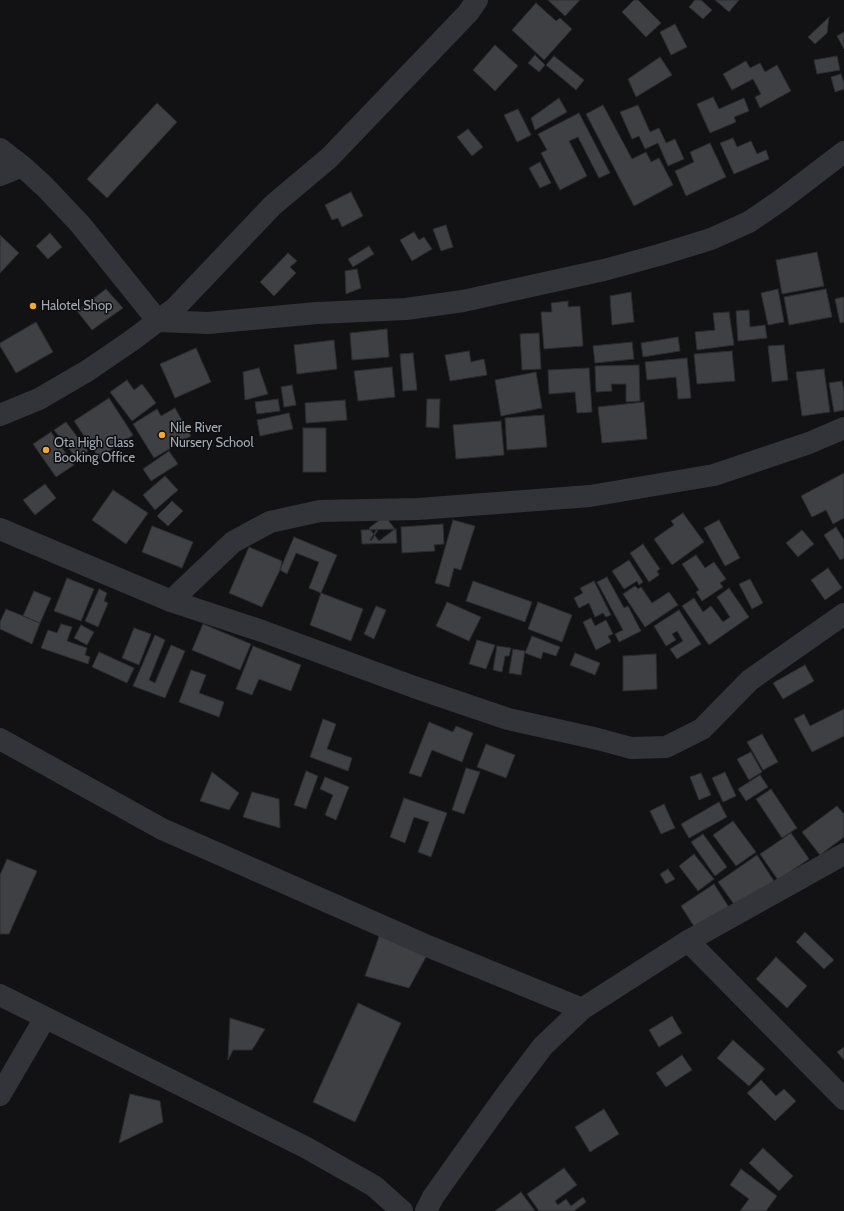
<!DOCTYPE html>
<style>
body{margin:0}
canvas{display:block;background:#121214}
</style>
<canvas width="844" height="1211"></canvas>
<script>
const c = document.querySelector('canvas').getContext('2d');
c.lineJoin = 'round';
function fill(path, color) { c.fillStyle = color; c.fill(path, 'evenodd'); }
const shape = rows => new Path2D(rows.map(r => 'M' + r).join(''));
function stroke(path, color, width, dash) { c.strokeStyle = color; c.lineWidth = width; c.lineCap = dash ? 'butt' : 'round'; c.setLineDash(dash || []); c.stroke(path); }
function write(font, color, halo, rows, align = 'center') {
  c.font = font + ' Cabin,sans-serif'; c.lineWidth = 3; c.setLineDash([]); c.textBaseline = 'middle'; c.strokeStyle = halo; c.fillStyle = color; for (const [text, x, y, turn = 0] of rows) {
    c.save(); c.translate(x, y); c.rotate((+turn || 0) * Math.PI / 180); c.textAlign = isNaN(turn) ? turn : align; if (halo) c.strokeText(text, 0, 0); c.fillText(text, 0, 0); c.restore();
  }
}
const building = shape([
 [548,0,580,0,565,16,548,0],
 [634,0,638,0,661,23,646,37,622,12,634,0],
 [695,0,701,0,712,10,703,19,689,7,695,0],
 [715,0,739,0,729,12,715,0],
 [536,3,556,21,560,18,572,29,544,60,512,30,536,3],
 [829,17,827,33,815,44,808,37,829,17],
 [675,24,687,47,671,55,660,32,675,24],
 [844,32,844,49,837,36,844,32],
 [495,45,518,66,495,91,473,70,495,45],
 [535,55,545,65,539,72,528,63,535,55],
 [554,56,584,80,576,90,546,65,554,56],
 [837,56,840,70,817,74,814,60,837,56],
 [660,57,672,75,636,97,628,79,660,57],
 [746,61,750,68,760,63,765,72,777,65,791,91,760,108,755,97,761,94,753,79,732,90,723,74,746,61],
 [841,74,844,83,844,89,835,92,831,77,841,74],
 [713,97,719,109,744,98,749,111,734,117,736,122,710,133,697,104,713,97],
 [559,98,567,112,535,130,531,118,559,98],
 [157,103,177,122,107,198,87,179,157,103],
 [603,105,632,159,646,152,651,162,659,158,673,185,634,206,586,114,603,105],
 [638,105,650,132,659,128,666,143,675,139,684,159,668,166,658,143,645,149,639,136,632,139,620,112,638,105],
 [518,109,531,135,517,142,504,115,518,109],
 [579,113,610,173,599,178,578,137,569,141,587,176,560,190,541,153,547,150,538,134,579,113],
 [468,129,483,147,472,156,457,137,468,129],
 [733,138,737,147,751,141,757,154,766,150,769,159,734,174,720,143,733,138],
 [710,143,726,177,686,196,675,171,694,162,690,152,710,143],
 [540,162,551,183,540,188,529,168,540,162],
 [351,192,363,216,342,227,338,218,332,220,325,205,351,192],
 [446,225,453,247,441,251,433,229,446,225],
 [414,232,419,240,424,237,432,249,412,261,400,240,414,232],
 [50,233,62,247,48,259,36,246,50,233],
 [0,235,19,253,0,273,0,235],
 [369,246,374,254,353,267,348,259,369,246],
 [817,252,824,286,782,294,776,260,817,252],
 [288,253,297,261,290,267,296,273,274,296,260,282,288,253],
 [357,269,361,288,346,294,345,271,357,269],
 [106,289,123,308,92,330,77,311,106,289],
 [778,289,784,322,768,325,761,293,778,289],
 [826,289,832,317,789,325,784,297,826,289],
 [631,292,634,322,612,325,610,296,631,292],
 [844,297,844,322,840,323,835,299,844,297],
 [568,301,568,307,580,306,583,346,544,349,541,312,552,312,551,303,568,301],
 [749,310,750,327,765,325,767,338,738,341,736,311,749,310],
 [729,312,734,345,697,350,695,332,715,330,713,313,729,312],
 [36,322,53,352,16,373,0,346,0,343,36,322],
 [387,329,389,357,352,360,350,333,387,329],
 [539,333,541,369,522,370,520,334,539,333],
 [678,337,680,351,643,357,641,343,678,337],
 [334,340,337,369,297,374,294,345,334,340],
 [632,342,634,359,595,363,593,346,632,342],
 [784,345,788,380,772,382,768,346,784,345],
 [196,348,211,382,175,398,160,364,196,348],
 [469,351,471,362,484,359,487,375,450,381,445,355,469,351],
 [732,351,735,381,697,384,694,354,732,351],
 [413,353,417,390,403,391,400,354,413,353],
 [687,358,691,398,678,399,676,377,647,380,645,362,687,358],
 [639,365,640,401,626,402,626,384,611,384,612,391,596,392,595,366,639,365],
 [392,367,395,397,358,401,354,371,392,367],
 [259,368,268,394,245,400,243,372,259,368],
 [589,368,592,412,577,413,575,392,549,394,548,370,589,368],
 [824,369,830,412,802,416,796,372,824,369],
 [536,372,542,408,501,416,495,380,536,372],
 [127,380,134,390,142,384,156,403,132,421,110,392,127,380],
 [842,381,844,391,844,410,834,412,829,383,842,381],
 [292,385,296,405,284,407,281,387,292,385],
 [109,398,133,435,99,458,74,421,109,398],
 [278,399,280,411,257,414,255,402,278,399],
 [427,399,440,399,439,428,426,427,427,399],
 [345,400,347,420,306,423,305,403,345,400],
 [644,402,647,439,602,443,598,407,644,402],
 [175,408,191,436,154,458,133,424,157,409,161,416,175,408],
 [289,413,293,429,260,436,257,420,289,413],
 [544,415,547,447,507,450,505,418,544,415],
 [501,421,504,455,456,459,453,425,501,421],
 [66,422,88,451,77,459,54,430,66,422],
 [303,428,326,428,326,472,303,472,303,428],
 [51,432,74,465,56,477,33,444,51,432],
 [169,451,178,464,151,481,143,469,169,451],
 [844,473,844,518,833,524,826,510,812,517,801,496,844,473],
 [165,476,178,490,155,510,143,495,165,476],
 [45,484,56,498,35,515,23,500,45,484],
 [113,490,148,513,126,544,92,520,113,490],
 [172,501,183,511,168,526,157,516,172,501],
 [683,513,704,542,672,565,654,539,674,525,671,521,683,513],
 [385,516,395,529,379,541,369,528,385,516],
 [453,520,475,526,461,570,454,568,449,587,435,583,453,520],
 [719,520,740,558,725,566,704,528,719,520],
 [443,524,444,544,434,545,435,551,402,553,401,527,443,524],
 [152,526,193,542,182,568,142,552,152,526],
 [836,527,844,540,844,558,840,560,824,535,836,527],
 [377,529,378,530,371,541,370,540,377,529],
 [396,529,397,543,362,544,361,530,396,529],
 [802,530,814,544,798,557,786,543,802,530],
 [294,537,337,555,321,593,309,588,319,562,296,553,287,574,280,570,294,537],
 [643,544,660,569,657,571,659,575,649,582,630,553,643,544],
 [249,547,282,561,280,570,262,607,229,593,249,547],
 [696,555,705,568,714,562,726,579,720,583,723,587,702,601,696,592,699,590,682,564,696,555],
 [629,560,643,582,639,585,637,581,624,589,612,571,629,560],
 [828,568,842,588,825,600,811,580,828,568],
 [607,577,624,608,628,606,641,631,619,642,615,634,623,630,597,582,607,577],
 [67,578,94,589,81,621,54,611,67,578],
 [750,579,763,603,752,609,739,584,750,579],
 [473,581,532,602,525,622,466,601,473,581],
 [594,581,611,615,606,617,603,613,595,617,589,603,579,608,574,598,583,593,580,588,594,581],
 [635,586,638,589,641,587,652,603,669,592,678,605,645,627,623,594,635,586],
 [729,588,749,617,709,645,682,606,694,598,703,612,711,606,723,622,730,617,717,597,729,588],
 [99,589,107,593,104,601,108,603,98,627,85,621,99,589],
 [34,591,51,598,40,623,23,616,34,591],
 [321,593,363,609,351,641,310,625,321,593],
 [447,602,481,617,469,641,436,626,447,602],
 [538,602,572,615,562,642,528,629,538,602],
 [376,606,386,610,374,639,364,634,376,606],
 [6,609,40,623,32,644,0,629,0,622,6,609],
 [679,610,701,644,677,659,670,649,683,641,677,631,672,634,676,640,666,646,654,626,679,610],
 [591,618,595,626,606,620,613,634,608,636,611,642,596,650,583,622,591,618],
 [61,624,72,627,67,641,87,648,85,655,90,657,88,664,41,648,48,630,57,633,61,624],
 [203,624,251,644,240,670,192,650,203,624],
 [81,625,94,632,87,645,74,638,81,625],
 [134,628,151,634,139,665,122,658,134,628],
 [155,635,165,640,149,680,155,683,171,645,185,651,165,698,133,686,155,635],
 [532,636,560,647,556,656,543,652,541,659,525,653,532,636],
 [477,640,495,645,486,669,469,664,477,640],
 [253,646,301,665,291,691,259,679,252,695,236,689,253,646],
 [497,646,511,648,509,656,505,656,502,672,493,670,497,646],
 [513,649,525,651,521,675,509,673,513,649],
 [99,652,134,668,127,683,92,667,99,652],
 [575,653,600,663,595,675,570,665,575,653],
 [656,654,657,689,623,691,623,656,656,654],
 [805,665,814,681,783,699,773,683,805,665],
 [191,670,206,675,199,693,224,702,219,717,179,702,191,670],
 [844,709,844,736,812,752,794,719,804,714,810,726,844,709],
 [323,719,336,724,327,749,352,758,348,771,310,757,323,719],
 [429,722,453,732,456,726,473,733,462,762,432,750,421,777,409,773,429,722],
 [762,734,778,762,763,770,747,742,762,734],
 [486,744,515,755,506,778,477,767,486,744],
 [751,752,762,772,749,780,737,759,751,752],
 [466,768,480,772,464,814,452,810,466,768],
 [306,771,318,776,306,809,294,805,306,771],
 [212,772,239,793,229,810,200,801,212,772],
 [725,772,736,796,723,802,712,778,725,772],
 [701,773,711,795,699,800,690,777,701,773],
 [760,775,768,787,746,801,738,789,760,775],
 [325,777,349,787,336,820,325,815,333,795,320,789,325,777],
 [771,789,797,828,782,838,756,799,771,789],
 [252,792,279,799,280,828,243,817,252,792],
 [404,798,447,813,431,857,418,852,429,822,414,817,405,843,390,837,404,798],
 [719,802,727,817,689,838,681,824,719,802],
 [664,804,675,828,661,834,650,811,664,804],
 [837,806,844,814,844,837,820,855,802,832,837,806],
 [733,821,756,852,736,866,713,835,733,821],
 [791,833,809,859,778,880,760,854,791,833],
 [703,834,727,867,715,876,691,842,703,834],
 [694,854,714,879,698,891,679,866,694,854],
 [757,855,774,881,736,907,718,882,757,855],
 [7,859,37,871,9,934,0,934,0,875,7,859],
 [668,869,675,879,666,884,660,874,668,869],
 [714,884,730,909,697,931,681,906,714,884],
 [805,932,834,960,824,969,796,942,805,932],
 [380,934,427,955,409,988,365,976,380,934],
 [776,957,807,986,787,1008,756,979,776,957],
 [358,1003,401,1023,355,1122,313,1102,358,1003],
 [672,1016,682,1033,659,1047,649,1030,672,1016],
 [230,1018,265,1029,252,1050,233,1050,228,1060,230,1018],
 [733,1040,765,1069,749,1086,717,1058,733,1040],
 [844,1047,844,1060,837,1052,844,1047],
 [682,1055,692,1070,666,1087,656,1073,682,1055],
 [761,1080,776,1096,784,1089,796,1101,775,1121,747,1093,761,1080],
 [130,1094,160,1101,163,1122,119,1143,130,1094],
 [604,1109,619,1134,590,1152,575,1127,604,1109],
 [763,1148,793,1176,779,1191,749,1163,763,1148],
 [564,1168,577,1185,555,1201,558,1205,566,1199,571,1206,583,1197,586,1202,574,1211,539,1211,527,1194,564,1168],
 [741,1169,777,1196,766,1211,740,1211,749,1199,730,1185,741,1169],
 [521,1192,535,1211,495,1211,521,1192]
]);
const minor = shape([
 [0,149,22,166,44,186,80,224,158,321,208,323,317,313,406,309,463,301,604,270,659,255,711,239,749,222,781,200,844,152],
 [0,175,22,166],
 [0,415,39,399,87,371,131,341,175,308,273,205,329,158,468,13,477,0],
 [0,529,171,601,262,631,414,687,508,719,598,739,631,748,666,747,702,729,750,680,844,614],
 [171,601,233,542,270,522,320,511,418,509,590,496,714,475,809,443,844,428],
 [0,739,162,829,430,947,582,1009],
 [688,941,844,1099],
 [0,995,305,1147,374,1186,402,1211],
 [0,1095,45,1018],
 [426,1211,433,1197,465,1152,506,1095,543,1046,582,1009,688,941,844,854]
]);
const markers = [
 [33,306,4,"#f7a828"],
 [162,435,4,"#f7a828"],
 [46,450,4,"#f7a828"]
];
const poiNames = [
 ["Halotel Shop",41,306],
 ["Nile River",170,428],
 ["Nursery School",170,443],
 ["Ota High Class",54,443],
 ["Booking Office",54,458]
];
fill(building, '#3e4044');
stroke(building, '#2c2c30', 1);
stroke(minor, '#333439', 22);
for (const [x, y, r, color] of markers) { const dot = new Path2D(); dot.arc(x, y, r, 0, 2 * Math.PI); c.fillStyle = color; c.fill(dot); stroke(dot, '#0d0d0f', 1.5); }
write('13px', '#a3aab5', '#0d0d0f', poiNames, 'left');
</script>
